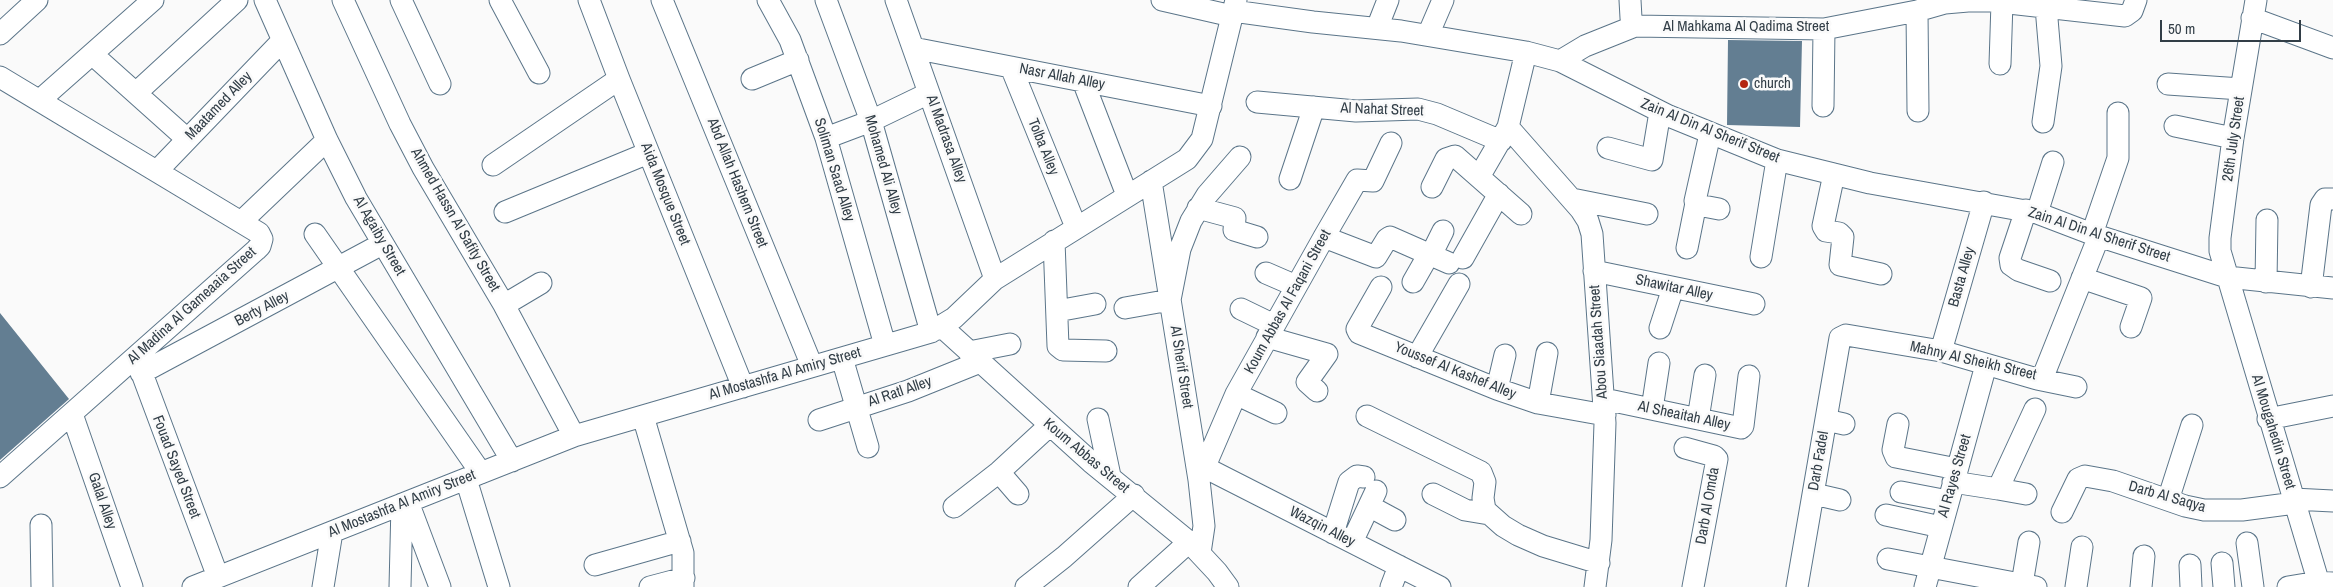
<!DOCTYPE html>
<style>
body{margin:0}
#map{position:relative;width:2333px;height:587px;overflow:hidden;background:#fafafa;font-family:"Archivo Narrow",sans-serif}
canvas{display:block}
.scale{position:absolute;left:2160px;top:20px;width:141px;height:22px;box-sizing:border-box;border:2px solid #323e47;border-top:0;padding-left:6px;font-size:15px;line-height:18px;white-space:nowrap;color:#323e47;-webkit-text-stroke:4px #fafafa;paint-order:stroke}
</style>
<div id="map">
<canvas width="2333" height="587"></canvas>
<div class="scale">50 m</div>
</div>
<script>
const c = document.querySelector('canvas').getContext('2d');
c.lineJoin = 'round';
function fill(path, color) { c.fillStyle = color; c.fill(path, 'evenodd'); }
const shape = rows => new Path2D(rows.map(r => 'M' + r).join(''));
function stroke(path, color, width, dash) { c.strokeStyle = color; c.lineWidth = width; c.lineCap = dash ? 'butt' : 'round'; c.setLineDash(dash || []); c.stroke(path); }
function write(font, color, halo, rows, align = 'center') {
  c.font = font + ' "Archivo Narrow",sans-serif'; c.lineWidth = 5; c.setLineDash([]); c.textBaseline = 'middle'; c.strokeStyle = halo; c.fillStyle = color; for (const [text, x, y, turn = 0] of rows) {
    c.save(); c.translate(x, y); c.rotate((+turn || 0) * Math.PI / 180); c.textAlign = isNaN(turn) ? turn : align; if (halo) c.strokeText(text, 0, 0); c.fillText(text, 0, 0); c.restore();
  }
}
const building = shape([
 [1728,40,1802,41,1800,127,1727,125],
 [0,313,69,399,0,460]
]);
const minor = shape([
 [265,0,327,140,356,198,512,461],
 [343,0,400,124,423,168,504,305,574,436],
 [401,0,440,84],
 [500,0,539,73],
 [589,0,619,79,743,387],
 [662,0,812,366],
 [768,0,790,40,826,138,885,345],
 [826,0,871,121,931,332],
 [896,0,995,279],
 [1162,0,1232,16],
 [1630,0,1631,18,1635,26],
 [2256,0,2233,138,2220,238,2220,251,2320,587],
 [1233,11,1313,22,1401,31,1526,52,1560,61,1669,116,1777,160,1870,183,2037,213,2092,234,2227,277,2333,288],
 [1917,11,1918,111],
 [2252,18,2333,48],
 [1377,28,1388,0],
 [0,34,37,0],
 [1428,35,1443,0],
 [913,48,1211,106],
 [92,54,187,139],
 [1560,61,1585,46,1635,26,1824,29,1917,11,1945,3,1968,1,1991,1,2125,16,2132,11,2136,0],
 [2000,64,2002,2],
 [1011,67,1076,227],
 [0,77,259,233,262,239,260,246,256,250,0,477],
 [752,79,798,60],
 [1083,81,1127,195],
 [2168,84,2241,89],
 [136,93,237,0],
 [40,100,153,0],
 [1257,102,1356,111,1418,109,1437,114,1501,141],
 [1823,106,1824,29],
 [2043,122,2051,66,2046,7],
 [2175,126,2233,138],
 [1508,127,1581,210,1588,221,1592,234,1605,423,1601,540,1595,587],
 [1710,134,1695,201,1698,205,1719,209],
 [826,138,871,121,929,93],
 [1608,148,1652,160,1660,112],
 [493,165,619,79],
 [157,171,282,41],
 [1834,174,1823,226,1826,231,1839,233,1843,237,1840,265,1881,274],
 [1479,177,1508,127,1526,52],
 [1290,179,1314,107],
 [1151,181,1199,480,1204,526,1200,553],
 [1432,187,1446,159,1455,156,1521,214],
 [1572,199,1647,214],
 [1198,208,1235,218,1234,230,1257,237],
 [2026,210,2010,258,2011,265,2018,270,2050,281],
 [505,212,648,153],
 [2037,213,2053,162],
 [241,222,327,140],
 [315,234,481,473],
 [2092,234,2118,158,2118,113],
 [1324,237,1376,257,1387,239,1390,237,1449,263],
 [1054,241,1058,346,1063,350,1106,351],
 [1687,248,1696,203],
 [1431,255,1443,231],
 [1761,257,1777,160],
 [1463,258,1499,194],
 [1594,271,1754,304],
 [1266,273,1296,286],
 [2082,278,2141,298,2131,327],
 [1413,282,1429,254],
 [2266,282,2267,220],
 [1381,287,1357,329,1359,333,1497,389,1538,403,1605,415],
 [2311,287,2321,205,2325,199,2333,199],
 [504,305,541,283],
 [1125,308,1170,300,1180,249,1191,221,1207,195,1240,157],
 [1241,309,1274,325],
 [1057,311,1095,304],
 [941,326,1091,462,1189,542,1217,572,1228,587],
 [1660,328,1673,288],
 [1267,337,1327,354,1307,382,1317,391],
 [1941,351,1984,202],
 [969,352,1010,344],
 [1417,357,1459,284],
 [842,358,868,447],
 [137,360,218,577],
 [141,373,382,244],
 [2037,379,2076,387],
 [1497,389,1505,355],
 [1236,394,1276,413],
 [1604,399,1741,428,1743,426,1749,376],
 [1538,403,1547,353],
 [1652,409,1659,363],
 [72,414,132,587],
 [643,416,683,553,683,587],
 [1367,416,1481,472,1485,482,1483,498,1485,510,1503,526,1518,535,1543,546,1599,563],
 [1098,419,1110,476],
 [1698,419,1705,375],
 [2268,419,2333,406],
 [819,420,908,391,980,362],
 [1826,420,1844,424],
 [1898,424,1893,450,1896,457,1957,469],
 [1685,448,1714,456,1717,459,1693,587],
 [1204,467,1440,587],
 [999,472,1018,494],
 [466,479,499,587],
 [1199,480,1236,394,1324,237,1357,180,1373,181,1391,143],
 [1953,482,1998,489,2035,409],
 [1998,489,2026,494],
 [1901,492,1948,501],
 [1433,494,1465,510,1489,514],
 [1814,494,1840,500],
 [2293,499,2333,501],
 [2168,500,2192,425],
 [408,502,440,587],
 [1369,506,1395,520],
 [954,507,999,472,1049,426],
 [2062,512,2078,479,2085,476,2113,481,2185,506,2204,510,2242,510,2295,503],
 [1886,515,1941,527],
 [41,525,42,587],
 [1333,533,1349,482,1357,476,1364,477],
 [1352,542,1376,491],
 [2247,543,2253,587],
 [1888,559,2036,587],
 [2222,563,2224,587],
 [595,565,680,541],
 [2190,565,2191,587],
 [2022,584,2029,542],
 [193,587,574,436,931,332,954,318,995,279,1187,159,1202,139,1236,0],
 [323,587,332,532],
 [400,587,402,504],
 [650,587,684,578],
 [1026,587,1064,557,1134,495],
 [1139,587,1189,542],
 [1391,587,1399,566],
 [1797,587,1840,338,1846,335,1941,351,2037,379,2042,379,2099,236],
 [1925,587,1986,365],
 [2076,587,2082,547],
 [2141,587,2144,556],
 [2288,587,2318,582,2333,583]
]);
const markers = [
 [1744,84,5,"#b42612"]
];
const streetNames = [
 ["Al Mahkama Al Qadima Street",1746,27],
 ["Nasr Allah Alley",1062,77,11],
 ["Maatamed Alley",219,106,-46],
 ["Al Nahat Street",1382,110,2],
 ["Zain Al Din Al Sherif Street",1710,131,22],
 ["Al Madrasa Alley",946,139,70],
 ["26th July Street",2234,139,-82],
 ["Tolba Alley",1043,147,68],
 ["Mohamed Ali Alley",883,165,74],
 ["Soliman Saad Alley",834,170,73],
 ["Abd Allah Hashem Street",737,183,68],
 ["Aida Mosque Street",665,194,68],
 ["Ahmed Hassn Al Safity Street",455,220,60],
 ["Zain Al Din Al Sherif Street",2099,235,18],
 ["Al Agaiby Street",379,236,60],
 ["Basta Alley",1962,277,-74],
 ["Shawitar Alley",1674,288,12],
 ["Koum Abbas Al Faqani Street",1288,302,-61],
 ["Al Madina Al Gameaaia Street",192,306,-42],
 ["Berty Alley",262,309,-28],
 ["Abou Siaadah Street",1599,342,-94],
 ["Mahny Al Sheikh Street",1973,361,13],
 ["Al Sherif Street",1181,367,81],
 ["Youssef Al Kashef Alley",1455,371,22],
 ["Al Mostashfa Al Amiry Street",785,374,-16],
 ["Al Ratl Alley",900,392,-19],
 ["Al Sheaitah Alley",1684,416,12],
 ["Al Mougahedin Street",2273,432,73],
 ["Koum Abbas Street",1086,456,40],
 ["Darb Fadel",1819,461,-80],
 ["Fouad Sayed Street",176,467,69],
 ["Al Rayes Street",1955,476,-74],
 ["Darb Al Saqya",2167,497,16],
 ["Galal Alley",102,501,71],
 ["Al Mostashfa Al Amiry Street",402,504,-22],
 ["Darb Al Omda",1708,506,-80],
 ["Wazqin Alley",1322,527,27]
];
const poiNames = [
 ["church",1754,84]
];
fill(building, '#637e92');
stroke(minor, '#5b7589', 23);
stroke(minor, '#fff', 21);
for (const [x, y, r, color] of markers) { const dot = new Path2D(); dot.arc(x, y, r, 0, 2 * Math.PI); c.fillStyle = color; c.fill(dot); stroke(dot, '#fafafa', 2); }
write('15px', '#323e47', '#fafafa', streetNames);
write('15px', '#323e47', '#fafafa', poiNames, 'left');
</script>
